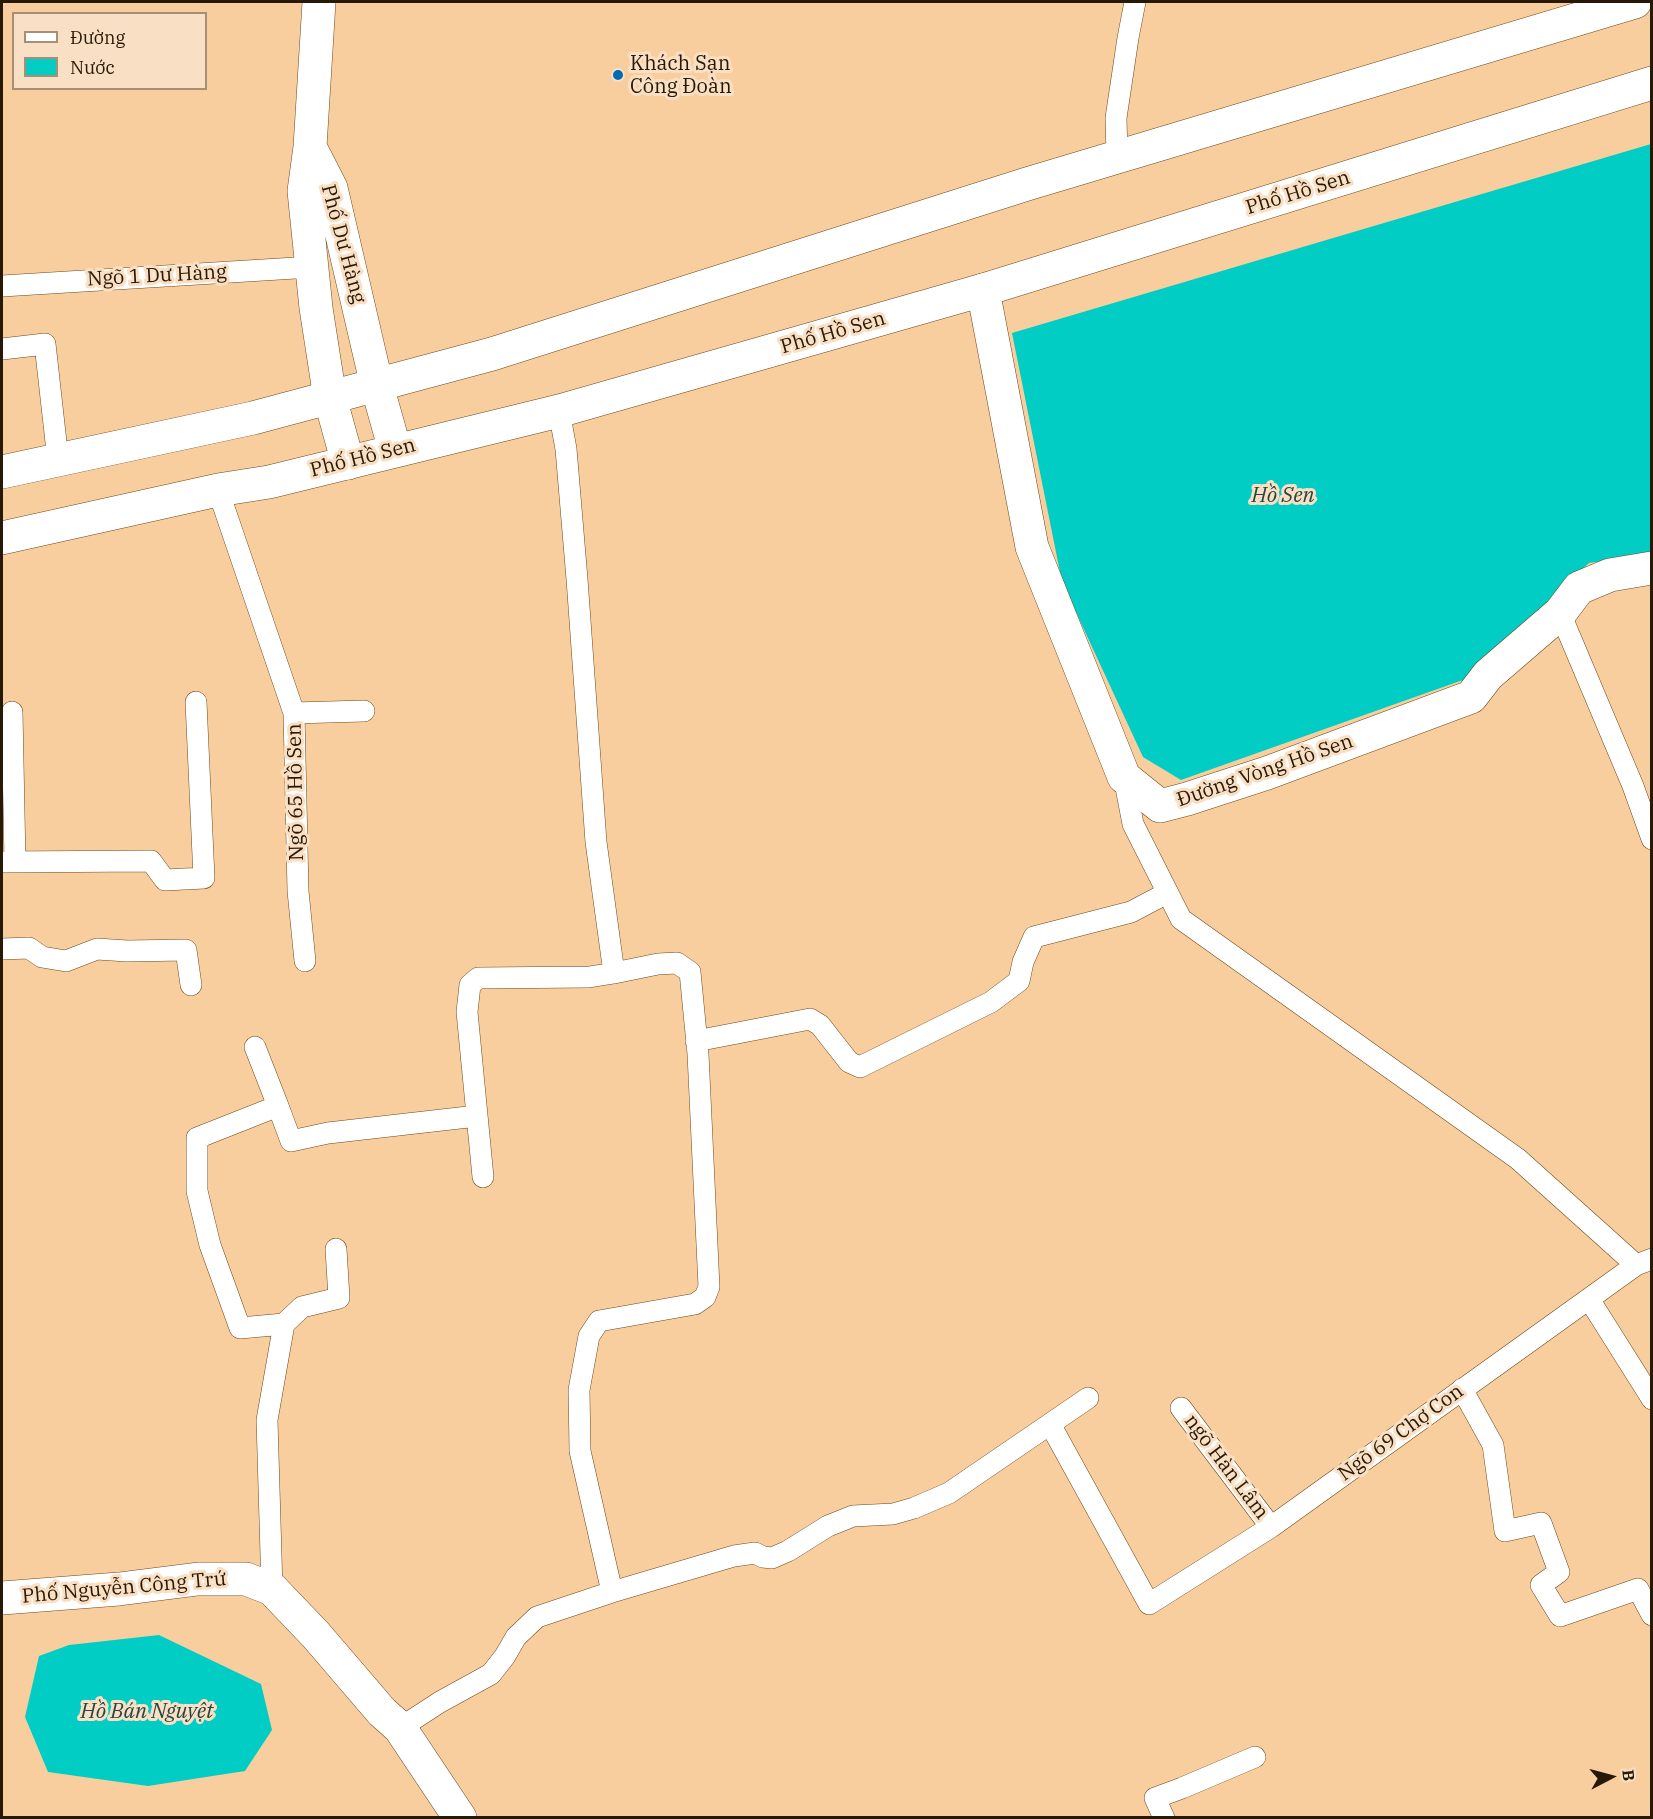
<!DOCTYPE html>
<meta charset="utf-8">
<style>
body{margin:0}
#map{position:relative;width:1653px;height:1819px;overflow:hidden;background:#f9ce9e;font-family:"IBM Plex Serif",serif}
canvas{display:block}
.frame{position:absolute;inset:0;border:3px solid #281906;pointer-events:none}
.legend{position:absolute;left:12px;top:12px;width:195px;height:78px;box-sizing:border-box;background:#f9dfc3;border:2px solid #a59077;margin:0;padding:8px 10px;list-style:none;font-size:18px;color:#281906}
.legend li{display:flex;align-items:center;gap:12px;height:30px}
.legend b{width:30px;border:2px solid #a59077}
.north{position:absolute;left:1581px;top:1747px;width:60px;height:60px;-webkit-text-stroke:4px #f9dfc3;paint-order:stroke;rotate:84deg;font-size:16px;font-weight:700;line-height:24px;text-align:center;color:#281906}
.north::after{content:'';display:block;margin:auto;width:21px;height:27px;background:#281906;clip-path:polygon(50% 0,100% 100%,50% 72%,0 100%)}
</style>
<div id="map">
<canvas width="1653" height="1819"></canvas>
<div class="frame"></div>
<ul class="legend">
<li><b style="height:8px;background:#fff"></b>Đường</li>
<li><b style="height:16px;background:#01cdc4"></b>Nước</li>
</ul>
<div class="north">B</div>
</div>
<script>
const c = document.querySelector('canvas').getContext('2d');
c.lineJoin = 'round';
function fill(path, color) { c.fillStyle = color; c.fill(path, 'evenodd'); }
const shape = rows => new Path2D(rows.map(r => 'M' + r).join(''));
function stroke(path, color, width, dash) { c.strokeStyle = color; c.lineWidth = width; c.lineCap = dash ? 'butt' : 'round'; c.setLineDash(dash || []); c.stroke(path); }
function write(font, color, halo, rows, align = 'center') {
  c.font = font + ' "IBM Plex Serif",serif'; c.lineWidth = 6; c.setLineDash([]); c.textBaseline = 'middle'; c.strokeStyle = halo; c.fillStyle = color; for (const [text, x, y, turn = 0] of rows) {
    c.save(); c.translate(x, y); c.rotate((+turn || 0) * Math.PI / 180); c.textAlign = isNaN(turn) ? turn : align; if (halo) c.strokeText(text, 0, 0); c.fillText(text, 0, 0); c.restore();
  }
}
const water = shape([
 [1651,144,1651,554,1589,563,1463,680,1181,780,1143,757,1062,582,1012,333],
 [159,1635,261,1684,272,1730,245,1771,148,1786,48,1772,25,1717,39,1656,69,1645]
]);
const service = shape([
 [1117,156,1116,118,1128,38,1135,2],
 [2,286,312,267],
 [2,349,45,344,58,460],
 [559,411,566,449,577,579,596,842,614,973,658,964,677,963,690,972,698,1054,709,1287,705,1297,695,1304,599,1321,589,1336,579,1390,580,1451,612,1592],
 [218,490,294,713,298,891,305,961],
 [1560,613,1633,786,1652,839],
 [12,712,15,862],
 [294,713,364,711],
 [1124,777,1133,824,1181,919,1518,1159,1636,1265],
 [2,862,151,861,165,880,204,878,196,702],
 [2,949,29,948,42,957,66,961,97,949,127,951,186,950,191,985],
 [696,1041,810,1019,820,1025,849,1062,860,1067,991,1002,1019,981,1023,962,1034,937,1131,912,1167,893],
 [255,1047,278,1106,197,1138,197,1191,210,1245,240,1328,284,1324,302,1307,339,1298,336,1249],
 [278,1106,291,1141,328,1133,477,1116],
 [483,1177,467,1012,470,985,478,978,589,977,614,973],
 [1589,1299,1652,1399],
 [1462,1389,1493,1445,1505,1531,1541,1523,1559,1572,1541,1585,1560,1616,1638,1589,1652,1615],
 [1181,1408,1271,1527],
 [1050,1424,1088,1398],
 [272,1589,267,1420,284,1324],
 [400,1728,440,1702,491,1674,505,1656,516,1637,537,1617,612,1592,734,1556,755,1553,763,1557,772,1558,788,1551,828,1526,853,1516,893,1514,914,1508,949,1493,1050,1424,1149,1604,1271,1527,1636,1265,1652,1259],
 [1164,1818,1155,1798,1182,1788,1255,1757]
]);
const minor = shape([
 [983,290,1032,547,1124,777,1160,806,1187,799,1267,773,1471,697,1488,675,1560,613,1579,588,1610,575,1652,568],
 [2,1598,119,1589,198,1579,246,1579,272,1589,316,1635,382,1712,400,1728,460,1818]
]);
const tertiary = shape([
 [319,2,310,147,304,191,316,308,330,398,348,463],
 [310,147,331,188,377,386,395,450]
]);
const secondary = shape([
 [2,472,253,418,492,354,1027,184,1635,2],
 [2,538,218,490,269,482,559,411,983,290,1652,83]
]);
const markers = [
 [618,75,6,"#006bb6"]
];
const poiNames = [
 ["Khách Sạn",630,64],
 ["Công Đoàn",630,87]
];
const streetNames = [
 ["Phố Hồ Sen",1298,193,-17],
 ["Phố Dư Hàng",343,244,75],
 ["Ngõ 1 Dư Hàng",157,276,-3],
 ["Phố Hồ Sen",833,333,-16],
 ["Phố Hồ Sen",363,458,-14],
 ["Đường Vòng Hồ Sen",1265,771,-19],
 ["Ngõ 65 Hồ Sen",296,792,-91],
 ["Ngõ 69 Chợ Con",1401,1433,-36],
 ["ngõ Hàn Lâm",1226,1467,53],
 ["Phố Nguyễn Công Trứ",124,1588,-5]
];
const waterNames = [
 ["Hồ Sen",1283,496],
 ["Hồ Bán Nguyệt",147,1712]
];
fill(water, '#01cdc4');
stroke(service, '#6c481a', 22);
stroke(minor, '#6c481a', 34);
stroke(tertiary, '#6c481a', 34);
stroke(secondary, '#6c481a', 34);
stroke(service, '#fff', 21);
stroke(minor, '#fff', 33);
stroke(tertiary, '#fff', 33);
stroke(secondary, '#fff', 33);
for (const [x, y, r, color] of markers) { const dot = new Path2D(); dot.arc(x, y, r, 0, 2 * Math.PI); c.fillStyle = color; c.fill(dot); stroke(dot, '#f9dfc3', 2); }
write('20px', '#281906', '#f9dfc3', poiNames, 'left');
write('20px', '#281906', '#f9dfc3', streetNames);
write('italic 21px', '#244542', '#f9dfc3', waterNames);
</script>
